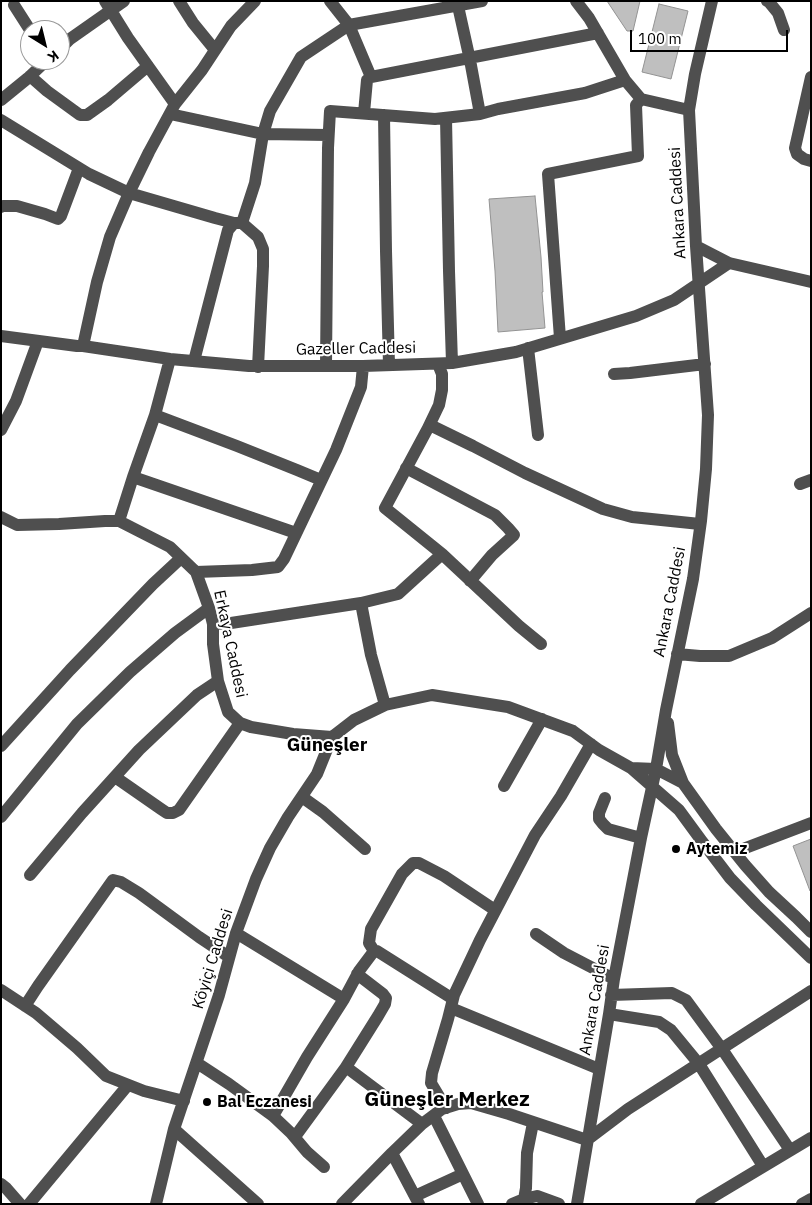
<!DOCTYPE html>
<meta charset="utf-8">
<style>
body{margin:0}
#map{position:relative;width:812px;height:1205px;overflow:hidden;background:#fff;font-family:"IBM Plex Sans",sans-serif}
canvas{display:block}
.frame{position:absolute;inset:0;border:2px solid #000;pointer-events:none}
.north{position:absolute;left:20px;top:20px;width:50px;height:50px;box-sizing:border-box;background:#fff;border:1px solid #999;border-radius:50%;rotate:144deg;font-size:14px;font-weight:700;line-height:20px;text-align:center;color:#000}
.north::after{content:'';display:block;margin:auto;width:18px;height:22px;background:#000;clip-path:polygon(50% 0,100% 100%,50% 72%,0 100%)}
.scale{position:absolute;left:630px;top:30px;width:158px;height:22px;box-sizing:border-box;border:2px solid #000;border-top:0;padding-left:6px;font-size:15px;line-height:18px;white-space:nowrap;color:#000;-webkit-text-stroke:4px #fff;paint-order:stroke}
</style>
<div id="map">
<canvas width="812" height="1205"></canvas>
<div class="frame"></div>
<div class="north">K</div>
<div class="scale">100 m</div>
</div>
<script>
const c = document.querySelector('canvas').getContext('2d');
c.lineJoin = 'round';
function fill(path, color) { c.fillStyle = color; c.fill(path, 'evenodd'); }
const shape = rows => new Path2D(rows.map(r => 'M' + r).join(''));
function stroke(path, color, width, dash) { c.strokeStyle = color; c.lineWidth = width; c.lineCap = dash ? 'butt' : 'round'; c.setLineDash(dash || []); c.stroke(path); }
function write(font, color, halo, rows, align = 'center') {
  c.font = font + ' "IBM Plex Sans",sans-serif'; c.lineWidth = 4; c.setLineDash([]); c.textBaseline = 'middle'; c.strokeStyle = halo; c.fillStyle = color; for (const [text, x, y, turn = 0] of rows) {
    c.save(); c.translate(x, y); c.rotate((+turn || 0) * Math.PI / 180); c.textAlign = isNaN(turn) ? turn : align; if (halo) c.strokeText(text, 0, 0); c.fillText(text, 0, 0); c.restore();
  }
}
const building = shape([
 [607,1,640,1,633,31,627,31,607,1],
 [659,4,688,11,671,79,642,72,659,4],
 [535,196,541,257,543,292,542,292,545,328,498,332,495,271,489,199,535,196],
 [811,839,811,891,810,891,793,846,811,839]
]);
const minor = shape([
 [105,1,128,38,175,104],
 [179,1,193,23,215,50],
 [330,1,349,25,371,77],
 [576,1,589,18,625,80,641,99,689,110],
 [767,1,769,2,778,13,784,30],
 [14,5,30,30],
 [60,49,70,39,124,1],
 [30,76,47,91,80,115,87,115,108,100,148,66],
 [811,77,795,148,797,154,804,159,811,161],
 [1,100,28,78,47,60],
 [364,113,367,80,371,77,598,33],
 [170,114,263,134,328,135],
 [480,114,498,109,585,93,625,80],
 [384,115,386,251,389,365],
 [446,118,449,271,452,363],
 [1,120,89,174,129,193,215,218,234,223,242,223,258,237,263,249,263,266,258,367],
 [1,207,3,206,17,206,45,214,58,219,61,216,79,168],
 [242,223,255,183,263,134,270,111,301,57,349,25,482,1],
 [696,246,729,263,811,282],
 [1,336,77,346,83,346,170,359,249,366,363,366,452,363,516,352,636,316,674,300,729,263],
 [560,338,548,174,638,156,636,105,641,99],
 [83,346,97,282,110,237,129,193,149,152,175,104,202,70,231,26,255,1],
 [528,348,538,435],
 [194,361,228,230,234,223],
 [438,364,442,374,442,390,439,405,428,428,385,508,442,554],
 [326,366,328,148,330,111,435,119,480,114,470,60,458,6],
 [614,374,630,373,705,364],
 [155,415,237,446,297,470,321,480],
 [430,425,473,446,525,473,603,509,632,517,700,524],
 [1,430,16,401,38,341],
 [406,468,495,515,508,528,514,535,492,555,470,581],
 [133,477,155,415,170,359],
 [800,484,811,480],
 [1,517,17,525,59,524,105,521,119,521,170,547,196,572,209,608,213,624,213,644,218,681,228,712,240,723,251,727,293,734,332,737,354,720,385,705,432,695,508,707,573,731,599,750,631,768,679,810,701,840,730,878,756,905,811,958],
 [119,521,133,477,296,533],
 [196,572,252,570,278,567,284,559,336,450,361,387,363,366],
 [361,603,398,594,442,554,519,626,541,644],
 [213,624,231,623,361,603,371,655,385,705],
 [677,654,700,656,729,656,772,638,811,613],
 [668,723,672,755,683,783],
 [1,746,70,670,153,584,181,558],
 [631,768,656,769,683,783,716,829,745,865,769,892,796,917,811,932],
 [115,777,161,809,167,813,173,813,179,810,240,723],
 [504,786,542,719],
 [302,797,323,812,365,849],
 [605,798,599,813,599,819,603,824,608,829,641,838],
 [1,817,77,724,130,672,175,633,209,608],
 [735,852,811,823],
 [30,875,82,813,139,750,197,695,218,681],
 [236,933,344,999,359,971,374,951,377,951,453,999],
 [536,934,564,953,614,979],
 [374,951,369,943,371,929,402,874,413,863,419,863,444,876,495,910],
 [1,990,36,1013,77,1048,106,1076,144,1091,184,1101],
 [611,995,672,993,686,1000,722,1049,790,1150],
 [25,1006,38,986,113,880,121,882,139,893,199,937,229,957],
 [451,1008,599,1069],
 [609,1014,659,1022,671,1030,699,1064,763,1166],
 [197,1063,229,1084,273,1116,291,1133,294,1134,297,1134,346,1067,422,1124,392,1153],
 [346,1067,378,1016,385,1004,386,998,383,994,357,974],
 [446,1108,431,1083,432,1073,448,1019,454,995,480,940,535,835,561,796,591,744],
 [273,1116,307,1057,344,999],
 [434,1116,478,1204],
 [422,1124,442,1109,458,1104,471,1103,509,1114,587,1140,628,1109,811,991],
 [174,1129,258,1204],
 [291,1133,307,1152,324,1167],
 [1,1184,6,1188,20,1204],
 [415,1196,463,1174],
 [524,1199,526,1188,527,1153,533,1123],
 [29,1204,128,1085],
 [156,1204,174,1129,219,995,236,933,256,879,270,848,288,817,317,774,332,737],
 [342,1204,392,1153,419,1204],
 [512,1204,524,1199,537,1196,559,1204],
 [577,1204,609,1014,614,979,641,838,656,769,666,710,693,579,701,521,706,469,708,415,696,246,689,110,695,74,712,1],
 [701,1204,811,1138],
 [802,1204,811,1199]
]);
const markers = [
 [676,849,5,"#000"],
 [207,1102,5,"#000"]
];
const streetNames = [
 ["Ankara Caddesi",678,203,-93],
 ["Gazeller Caddesi",356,349,-1],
 ["Ankara Caddesi",670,602,-79],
 ["Erkaya Caddesi",230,644,78],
 ["Köyiçi Caddesi",213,959,-73],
 ["Ankara Caddesi",595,1000,-80]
];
const poiNames = [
 ["Aytemiz",686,849],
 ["Bal Eczanesi",217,1102]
];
const quarterNames = [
 ["Güneşler",327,746]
];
const districtNames = [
 ["Güneşler Merkez",447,1100]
];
fill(building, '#bfbfbf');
stroke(building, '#939393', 1);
stroke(minor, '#4f4f4f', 12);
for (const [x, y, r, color] of markers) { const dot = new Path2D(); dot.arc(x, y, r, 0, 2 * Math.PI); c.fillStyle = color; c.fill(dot); stroke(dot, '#fff', 2); }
write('16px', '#000', '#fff', streetNames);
write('bold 16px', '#000', '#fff', poiNames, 'left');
write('bold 19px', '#000', '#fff', quarterNames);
write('bold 21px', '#000', '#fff', districtNames);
</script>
